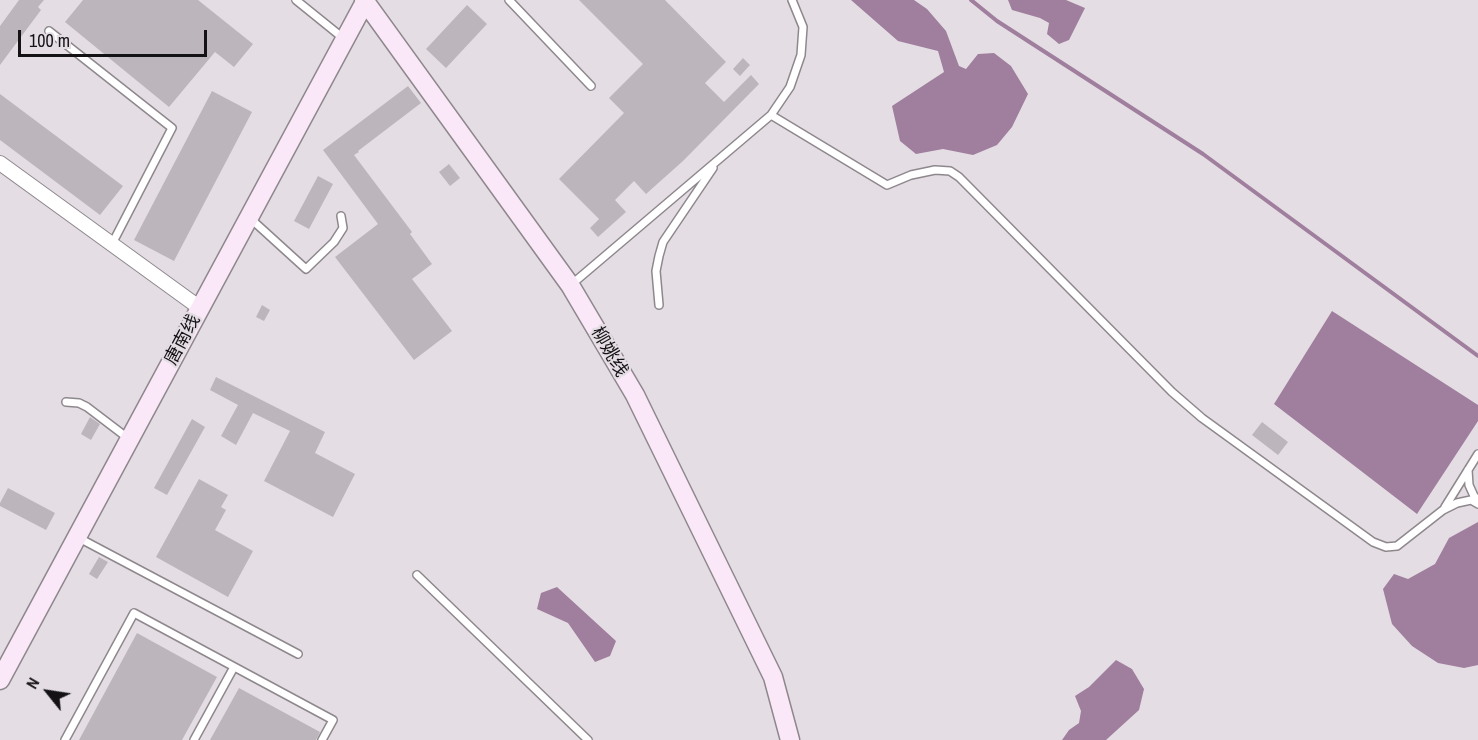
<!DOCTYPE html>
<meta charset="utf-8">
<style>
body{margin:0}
#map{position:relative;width:1478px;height:740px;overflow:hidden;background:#e4dee4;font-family:"Archivo Narrow",sans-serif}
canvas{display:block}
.north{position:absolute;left:18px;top:662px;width:60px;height:60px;-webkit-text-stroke:4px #e4dee4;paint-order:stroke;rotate:300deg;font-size:16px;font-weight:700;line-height:24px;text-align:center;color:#141214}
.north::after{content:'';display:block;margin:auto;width:21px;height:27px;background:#141214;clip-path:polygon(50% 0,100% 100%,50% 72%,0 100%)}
.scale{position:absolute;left:18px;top:30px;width:189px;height:27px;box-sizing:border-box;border:3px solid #141214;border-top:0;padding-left:8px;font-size:18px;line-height:21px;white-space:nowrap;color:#141214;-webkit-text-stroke:4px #e4dee4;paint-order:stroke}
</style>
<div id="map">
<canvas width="1478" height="740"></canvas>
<div class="north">N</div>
<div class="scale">100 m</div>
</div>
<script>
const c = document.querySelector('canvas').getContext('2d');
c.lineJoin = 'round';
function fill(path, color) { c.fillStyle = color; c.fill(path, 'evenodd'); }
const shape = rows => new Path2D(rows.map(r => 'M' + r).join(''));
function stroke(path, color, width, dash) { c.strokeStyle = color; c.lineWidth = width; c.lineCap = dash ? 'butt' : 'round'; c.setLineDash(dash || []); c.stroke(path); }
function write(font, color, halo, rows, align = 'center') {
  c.font = font + ' "Archivo Narrow","Noto Sans SC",sans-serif'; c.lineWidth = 4.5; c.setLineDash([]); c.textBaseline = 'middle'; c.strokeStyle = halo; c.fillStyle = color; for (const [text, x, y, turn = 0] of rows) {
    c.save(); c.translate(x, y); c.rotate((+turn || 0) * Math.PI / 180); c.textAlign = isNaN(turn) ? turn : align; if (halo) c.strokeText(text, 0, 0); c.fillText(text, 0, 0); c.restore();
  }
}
const water = shape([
 [851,0,914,0,927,9,946,31,959,66,966,69,978,54,994,53,1011,66,1028,94,1012,127,997,145,973,155,943,149,916,154,900,141,892,106,944,72,938,51,898,41],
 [1008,0,1066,0,1085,8,1069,40,1059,44,1047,34,1049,23,1040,18,1012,10],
 [1332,311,1478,405,1478,421,1417,514,1274,404],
 [1478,522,1478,665,1464,668,1438,663,1412,646,1392,624,1383,589,1394,574,1408,579,1435,564,1449,538],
 [557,587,616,641,610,656,595,662,568,623,537,609,541,593],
 [1116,660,1132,669,1144,689,1139,710,1106,740,1062,740,1069,730,1079,723,1081,711,1075,696,1089,687]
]);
const stream = shape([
 [971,0,997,21,1203,154,1478,356]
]);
const building = shape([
 [19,0,44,0,38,7,41,10,0,65,0,26],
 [83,0,198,0,253,44,234,67,215,52,169,107,65,22],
 [579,0,665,0,726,62,705,83,724,102,751,75,759,84,683,161,646,194,634,181,615,200,626,212,598,237,590,228,599,219,559,179,624,113,609,98,643,64],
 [467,5,487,24,446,68,426,49],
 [743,58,750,65,740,76,733,69],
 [408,86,421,103,358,151,359,152,354,155,412,232,410,234,432,264,412,279,452,331,414,360,335,257,378,224,323,150],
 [212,91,252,112,174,261,134,240],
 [0,94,123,186,100,215,0,140],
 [449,164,460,178,450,186,439,172],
 [318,176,333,184,309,229,294,221],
 [262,305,270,310,264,321,256,317],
 [216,377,325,432,315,453,355,474,333,517,264,481,290,431,253,413,236,445,221,436,238,405,210,390],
 [90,417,100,424,91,440,81,434],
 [192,419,205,427,167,495,154,488],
 [1262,422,1288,442,1278,455,1252,435],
 [199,479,228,495,221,507,226,510,215,530,253,551,228,597,156,557],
 [8,488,55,513,46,530,0,506,0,503],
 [99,557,108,562,97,579,89,574],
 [137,633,217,677,182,740,79,740],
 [239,688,320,732,316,740,210,740]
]);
const lane = shape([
 [296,0,343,38],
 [509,0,591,86],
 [49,31,172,128,112,244],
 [771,115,887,185,911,175,935,170,950,171,959,177,1172,392,1202,418,1373,542,1386,547,1397,546,1443,510,1457,503,1471,500,1478,504],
 [251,219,306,269,334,242,343,228,341,216],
 [572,284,771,115,790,87,801,55,803,27,792,0],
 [659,305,656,271,659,256,663,242,713,168],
 [66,402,79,403,87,407,129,439],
 [1468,470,1469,485,1474,496,1478,500],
 [1445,507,1478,454],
 [79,538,298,654],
 [417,575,588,740],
 [65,740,134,613,333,720,322,740],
 [194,740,234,667]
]);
const street = shape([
 [0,163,200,308]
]);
const secondary = shape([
 [364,0,570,285,635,395,773,677,790,740],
 [0,680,366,0]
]);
const streetNames = [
 ["唐南线",183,340,-62],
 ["柳姚线",609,352,60]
];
fill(water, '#a07e9d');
stroke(stream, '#a07e9d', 4);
fill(building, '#bcb6bc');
stroke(lane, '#8e888d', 10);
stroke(street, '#8e888d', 16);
stroke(secondary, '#8e888d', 21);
stroke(lane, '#fff', 7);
stroke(street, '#fff', 14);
stroke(secondary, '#fae8f9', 18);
write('18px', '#141214', '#e4dee4', streetNames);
</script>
